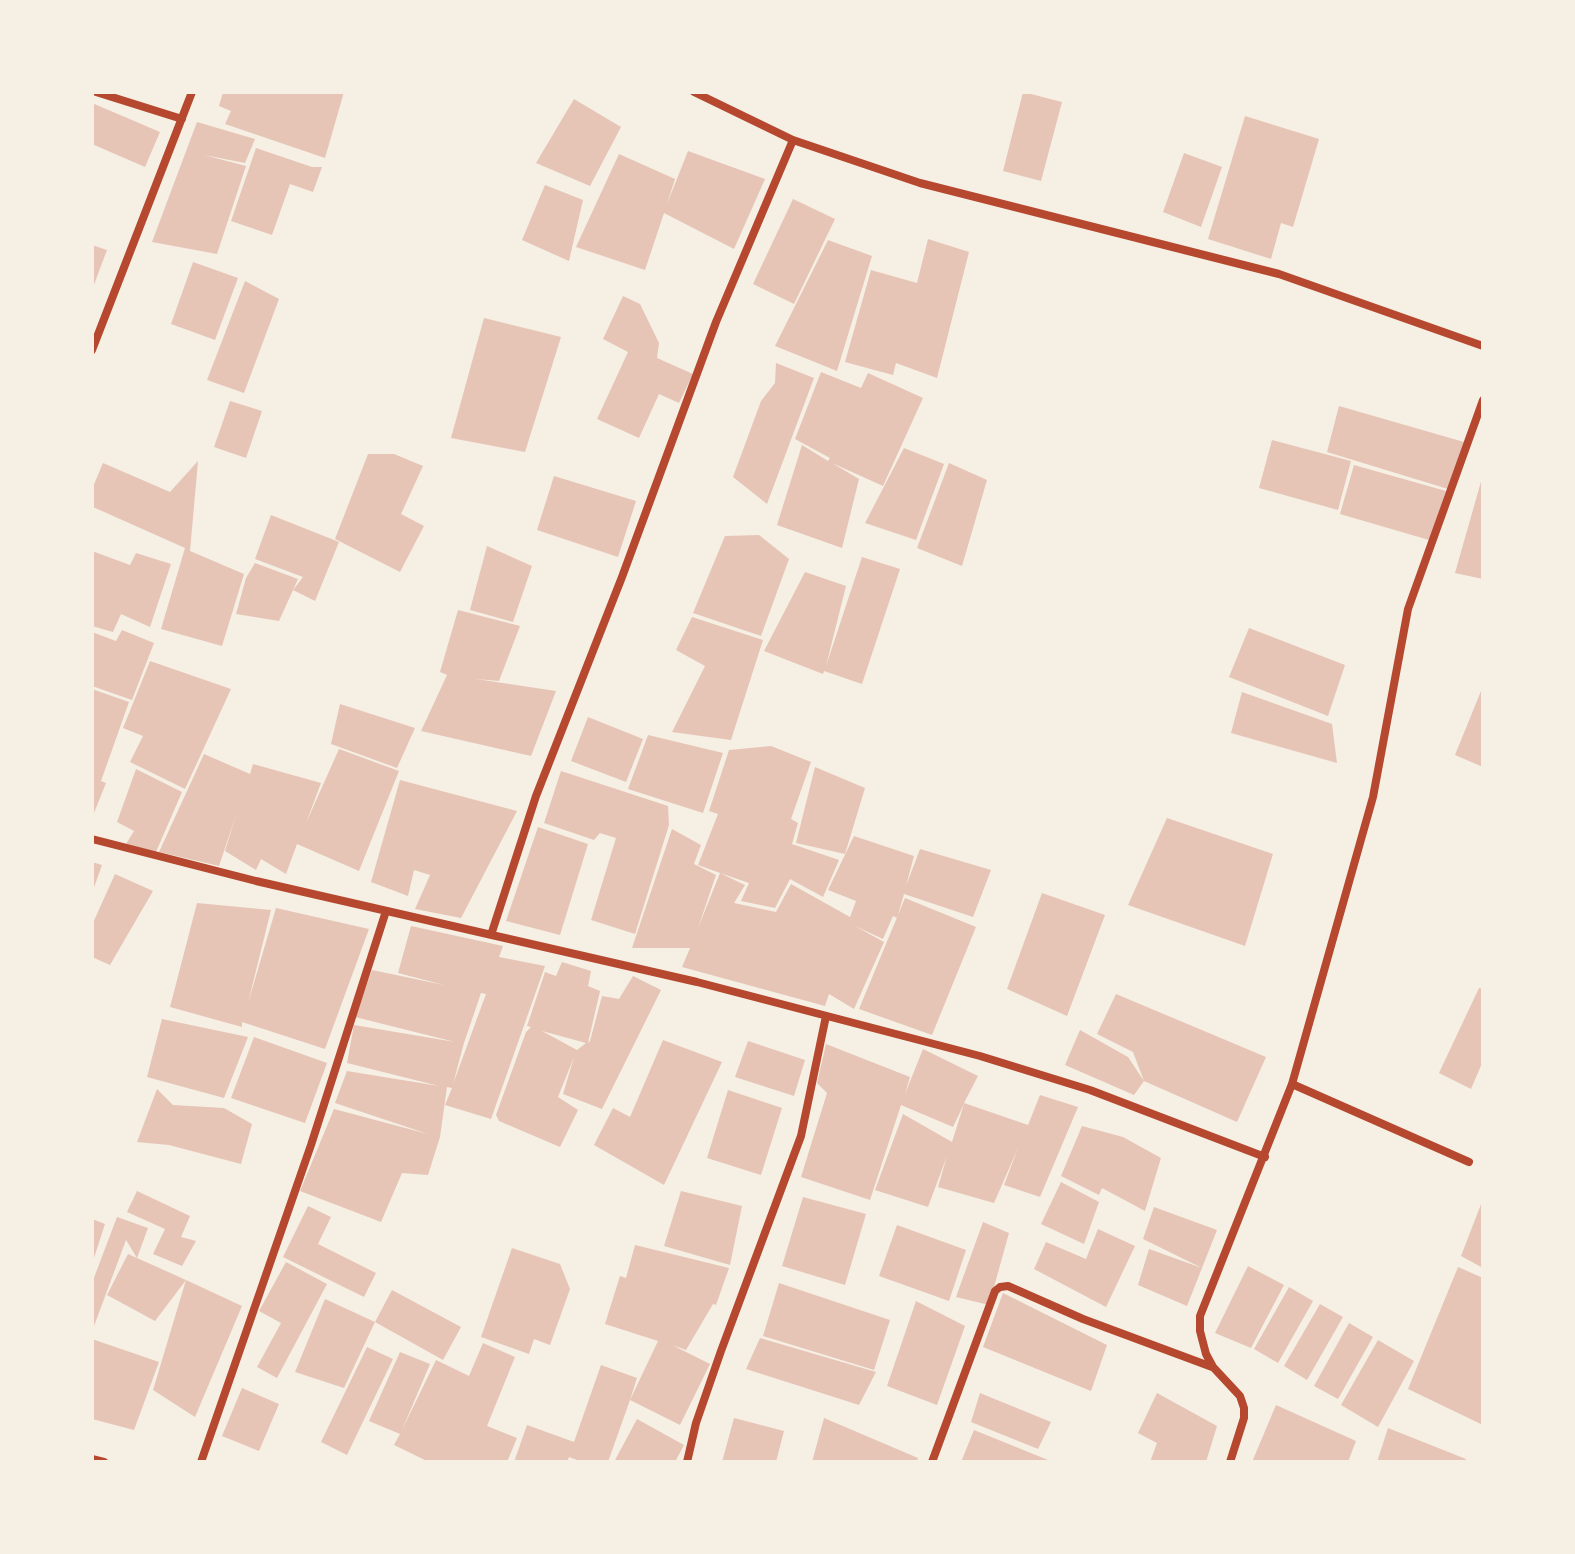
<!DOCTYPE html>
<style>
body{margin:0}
#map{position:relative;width:1575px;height:1554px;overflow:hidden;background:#f6efe4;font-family:"Noto Serif",serif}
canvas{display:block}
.frame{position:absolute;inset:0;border:94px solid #f6efe4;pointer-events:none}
</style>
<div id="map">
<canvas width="1575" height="1554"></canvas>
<div class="frame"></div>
</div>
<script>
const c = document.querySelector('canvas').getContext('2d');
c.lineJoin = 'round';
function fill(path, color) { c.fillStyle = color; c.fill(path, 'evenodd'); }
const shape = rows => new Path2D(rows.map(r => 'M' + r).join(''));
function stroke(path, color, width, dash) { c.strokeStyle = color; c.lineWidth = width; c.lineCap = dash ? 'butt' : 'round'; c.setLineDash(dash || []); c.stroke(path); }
const building = shape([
 [223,92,344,92,325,158,225,124,231,111,219,106],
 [1023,92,1062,102,1041,181,1003,171],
 [574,99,621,127,590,186,536,163],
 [92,103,160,132,145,167,92,144],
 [1245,116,1319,139,1293,227,1281,223,1271,259,1208,239],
 [197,122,255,139,245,163,204,155,246,166,217,254,152,242],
 [256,148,312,167,322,167,313,192,290,184,272,235,231,221],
 [688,151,765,179,734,249,664,213,645,270,576,247,619,154,675,179,667,204],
 [1184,153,1222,167,1201,227,1163,212],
 [545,185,583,200,569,261,522,240],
 [793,199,835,219,794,304,753,284],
 [928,239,969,252,937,378,896,363,893,375,845,362,871,270,917,283],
 [828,240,872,256,837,371,775,346],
 [92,245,107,250,92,290],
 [193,262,238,278,215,340,171,324],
 [245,281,279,299,244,393,207,380],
 [623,296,640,304,659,343,657,358,693,374,679,403,659,394,639,438,597,419,628,352,603,339],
 [484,318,561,337,525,452,451,438],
 [776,363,814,378,767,504,733,477,761,401,775,383],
 [821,372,861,388,868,373,923,398,883,486,832,463,859,479,842,548,777,525,802,445,828,461,830,458,795,439],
 [230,401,262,411,246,458,214,447],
 [1339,406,1464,442,1448,489,1327,452],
 [1272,440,1351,461,1338,510,1259,488],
 [904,448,944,464,916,540,865,523],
 [368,454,394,454,423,466,401,514,424,526,400,572,335,539],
 [198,461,190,551,244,574,222,646,161,629,185,548,93,507,92,489,103,463,170,492],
 [949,463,987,480,962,566,917,548],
 [1354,465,1446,491,1429,540,1340,514],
 [554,476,636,501,618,557,537,530],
 [1482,478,1483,478,1483,579,1455,573],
 [271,515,339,542,315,601,293,590,303,577,255,559],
 [759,535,789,559,761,636,693,613,725,536],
 [487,546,532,566,513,622,470,610],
 [92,551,130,565,136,553,171,564,150,627,121,614,113,632,92,626],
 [862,557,900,569,862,684,824,671,823,674,764,651,805,572,846,586,826,666],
 [255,563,298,579,279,621,236,614,246,578],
 [458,610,520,626,499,681,476,679,556,691,531,756,421,731,447,675,440,672],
 [692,617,763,640,731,740,672,732,705,666,676,650],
 [1249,628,1345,665,1328,716,1229,677],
 [122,630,154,643,132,700,92,686,92,632,116,641],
 [150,661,231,689,185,789,130,762,143,736,123,728],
 [1483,686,1483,767,1455,755],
 [92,689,129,702,101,781,106,783,92,818],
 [1242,692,1332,724,1337,763,1231,733],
 [340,704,415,728,397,768,331,744],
 [588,717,643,739,626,782,571,761],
 [648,735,723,753,703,813,628,789],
 [771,746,811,762,791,819,798,823,792,844,839,860,823,897,790,879,775,908,741,901,749,883,720,873,745,885,734,903,776,912,791,884,850,917,856,901,828,890,854,836,914,856,906,886,920,849,991,870,973,917,904,894,897,918,893,916,883,939,855,926,884,942,854,1009,829,994,825,1006,682,967,690,948,632,948,672,829,701,845,694,864,716,875,698,928,720,873,698,865,718,814,709,811,729,750],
 [339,749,399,771,359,871,297,844,286,874,261,859,256,870,225,851,236,815,219,866,159,852,204,754,250,774,253,764,321,783,306,823],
 [815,767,865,788,845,854,796,843],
 [136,769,182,792,156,852,126,844,134,831,117,822],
 [561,771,668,806,669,825,635,934,591,920,616,838,600,833,594,840,544,823],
 [400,780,517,811,461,918,415,909,430,875,414,870,408,896,371,882],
 [1167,818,1273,854,1245,946,1128,905],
 [538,827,588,844,560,935,506,921],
 [92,862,102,865,92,893],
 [115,874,153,891,110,965,92,957,92,925],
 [1042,893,1105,915,1067,1016,1007,989],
 [905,898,976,927,932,1035,859,1009],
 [197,903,271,910,248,1003,276,908,369,929,325,1049,242,1022,242,1027,170,1007],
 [411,926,503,946,499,957,545,966,491,1119,445,1105,452,1088,447,1087,440,1137,428,1175,402,1173,381,1222,300,1191,334,1109,428,1134,335,1103,347,1071,439,1086,347,1063,354,1025,455,1042,355,1017,372,970,444,985,398,973],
 [481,993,486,994,453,1084,464,1043],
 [562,962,591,971,588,986,600,991,588,1043,590,1041,602,996,619,999,633,976,661,990,602,1109,563,1094,574,1057,558,1097,578,1110,560,1147,499,1121,496,1115,526,1032,531,1027,527,1026,545,972,556,976],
 [542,1031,586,1043,577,1050],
 [1479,988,1483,989,1483,1061,1471,1089,1439,1073],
 [1116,994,1266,1057,1237,1122,1144,1081,1133,1052,1097,1034],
 [162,1019,248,1037,224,1098,147,1077],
 [1080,1030,1128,1057,1144,1081,1134,1095,1065,1065],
 [254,1037,327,1063,305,1123,231,1098],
 [663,1040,722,1062,664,1185,594,1145,613,1108,630,1117],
 [748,1041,805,1060,794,1096,735,1077],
 [826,1044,910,1077,905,1094,923,1049,978,1076,964,1103,1028,1125,1040,1095,1078,1107,1040,1197,1004,1185,1018,1148,994,1203,938,1187,947,1156,928,1207,875,1190,903,1114,952,1142,964,1104,953,1127,901,1105,870,1200,801,1177,827,1093,817,1083],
 [157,1089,173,1105,224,1108,252,1124,241,1164,169,1145,137,1142],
 [728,1090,782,1108,761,1175,707,1158],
 [1082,1126,1123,1137,1161,1158,1145,1211,1102,1188,1099,1195,1061,1176],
 [1061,1182,1099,1202,1084,1244,1041,1224],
 [137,1191,190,1216,181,1237,196,1241,182,1266,153,1254,165,1229,127,1212],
 [681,1191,742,1206,730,1265,664,1246],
 [803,1197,866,1214,845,1285,782,1266],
 [1483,1199,1483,1268,1461,1256],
 [308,1206,331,1217,318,1244,376,1273,364,1297,283,1257],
 [1154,1207,1217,1230,1187,1306,1138,1285,1149,1249,1202,1268,1143,1239],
 [117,1217,148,1228,137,1258,186,1280,155,1321,107,1295,128,1254,137,1258,126,1240,94,1326,92,1325,92,1283],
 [92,1219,105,1224,93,1261,92,1261],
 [983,1222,1009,1233,989,1305,956,1297],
 [897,1225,966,1250,949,1301,879,1276],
 [1098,1229,1135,1246,1106,1307,1034,1269,1046,1242,1086,1259],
 [635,1245,729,1268,716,1305,713,1304,686,1350,672,1345,710,1364,680,1425,630,1400,608,1462,582,1462,569,1457,567,1462,514,1462,527,1425,574,1442,601,1365,637,1378,630,1400,658,1341,605,1324,620,1276,626,1278],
 [512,1248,560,1264,570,1289,550,1345,534,1339,529,1354,481,1337],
 [286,1262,327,1284,277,1378,257,1367,281,1323,259,1311],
 [1248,1266,1284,1285,1251,1348,1215,1333],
 [1458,1267,1483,1278,1483,1425,1408,1389],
 [186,1280,242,1306,195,1417,153,1390],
 [779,1283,890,1320,874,1370,763,1336],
 [1289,1287,1313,1301,1278,1363,1254,1349],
 [392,1290,461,1327,443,1360,375,1322],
 [1003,1293,1107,1345,1091,1391,983,1347],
 [325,1299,375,1322,344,1388,295,1372],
 [916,1301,965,1326,937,1405,887,1386],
 [1320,1304,1343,1317,1307,1380,1284,1366],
 [1349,1323,1373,1337,1338,1399,1314,1386],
 [760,1338,876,1372,859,1405,746,1369],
 [92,1339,159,1362,134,1430,92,1419],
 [1378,1340,1414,1361,1378,1427,1341,1405],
 [483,1343,515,1357,487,1426,517,1438,507,1462,429,1462,394,1445,400,1434,369,1421,400,1352,430,1364,402,1430,436,1360,469,1376],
 [367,1347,393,1359,347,1455,321,1442],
 [242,1388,279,1404,259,1451,222,1436],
 [980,1393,1051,1422,1038,1449,971,1422],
 [1157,1393,1217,1426,1206,1462,1150,1462,1157,1443,1138,1433],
 [1276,1405,1356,1441,1348,1462,1252,1462],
 [734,1418,784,1431,776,1462,722,1462],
 [824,1418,918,1458,917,1462,812,1462],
 [637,1419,684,1445,675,1462,614,1462],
 [1388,1428,1466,1459,1465,1462,1377,1462],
 [974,1430,1053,1462,961,1462]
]);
const minor = shape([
 [96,92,182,119],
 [694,92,793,140,920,183,1279,274,1483,346],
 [92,350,192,92],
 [92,839,256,881,697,982,980,1056,1090,1090,1265,1157],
 [491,935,536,796,622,577,716,322,793,140],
 [1292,1084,1469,1162],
 [92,1459,104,1462],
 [201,1462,311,1145,386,911],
 [687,1462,696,1423,721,1351,801,1136,826,1016],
 [932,1462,995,1291,1000,1287,1008,1286,1083,1319,1212,1367],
 [1230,1462,1244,1418,1244,1408,1240,1396,1213,1367,1206,1354,1200,1331,1200,1316,1292,1084,1373,797,1408,609,1483,400]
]);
fill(building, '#e6c5b7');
stroke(minor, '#b5482f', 8);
</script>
